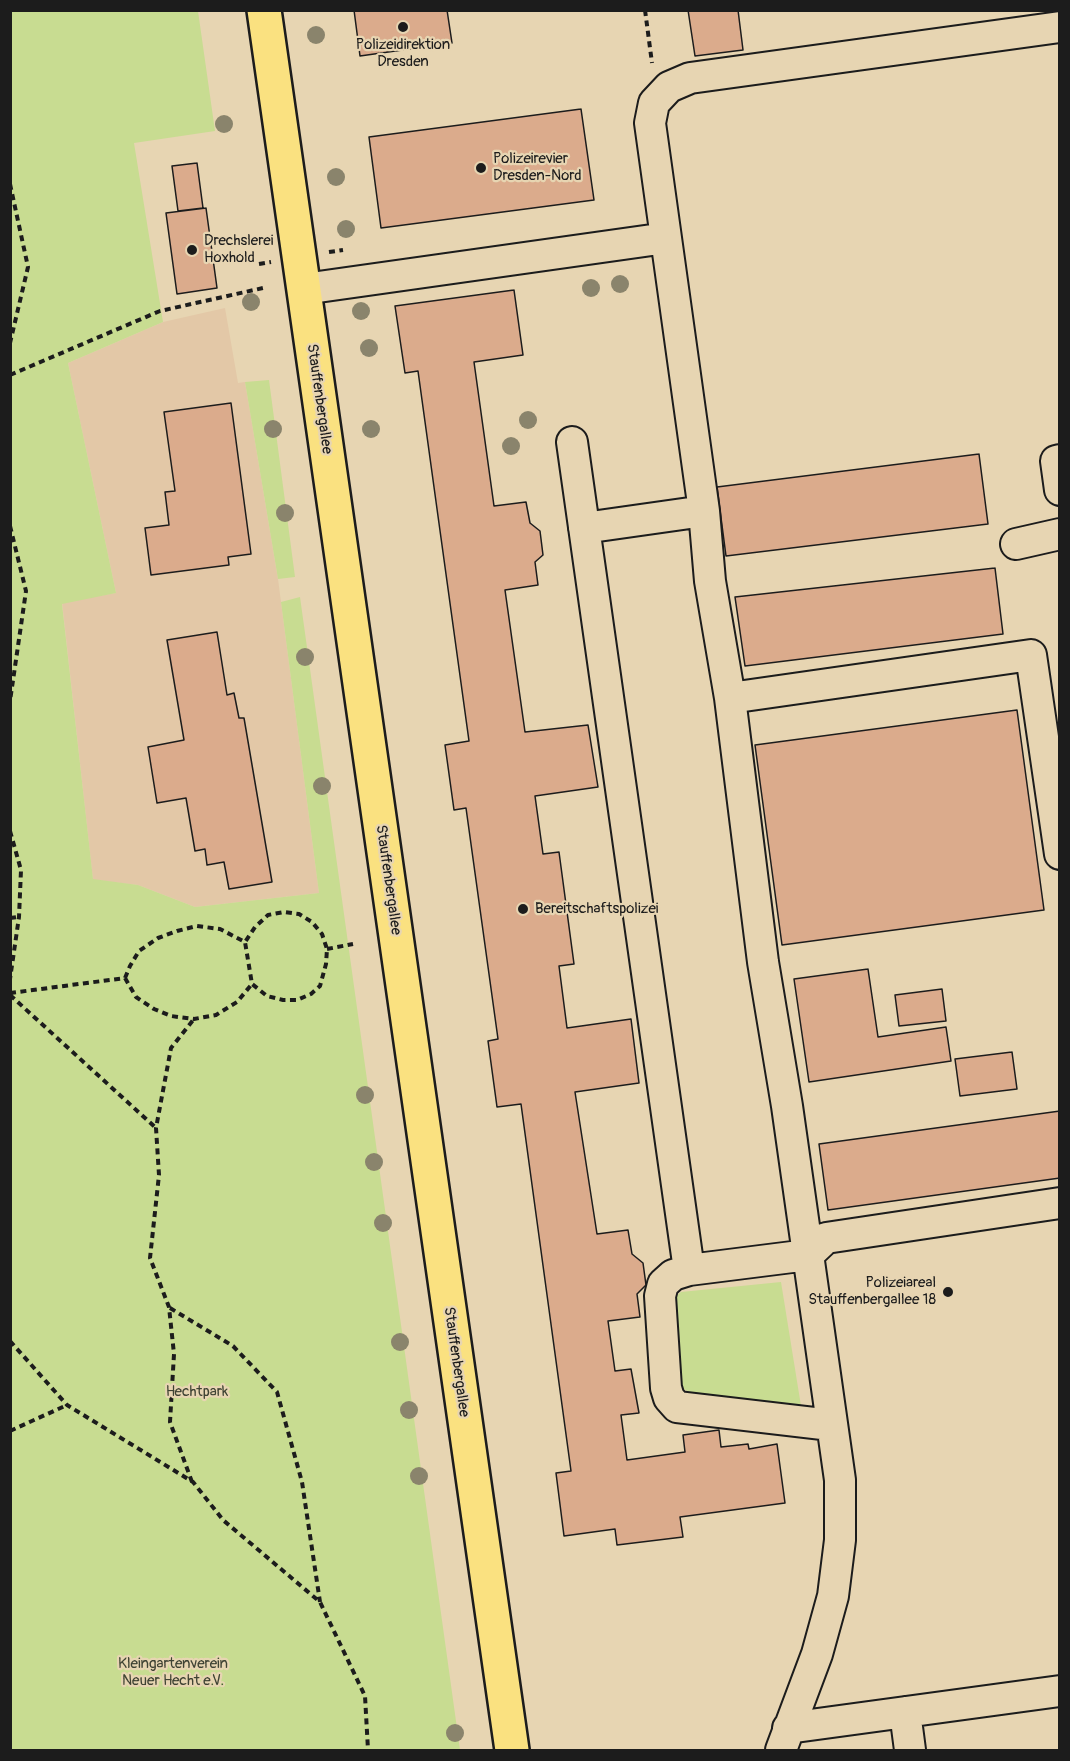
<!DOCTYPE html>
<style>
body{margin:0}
#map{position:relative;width:1070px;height:1761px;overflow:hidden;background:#e7d5b2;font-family:Pangolin,sans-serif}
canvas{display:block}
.frame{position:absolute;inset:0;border:12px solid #1c1c1c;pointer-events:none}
</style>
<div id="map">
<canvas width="1070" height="1761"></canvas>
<div class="frame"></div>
</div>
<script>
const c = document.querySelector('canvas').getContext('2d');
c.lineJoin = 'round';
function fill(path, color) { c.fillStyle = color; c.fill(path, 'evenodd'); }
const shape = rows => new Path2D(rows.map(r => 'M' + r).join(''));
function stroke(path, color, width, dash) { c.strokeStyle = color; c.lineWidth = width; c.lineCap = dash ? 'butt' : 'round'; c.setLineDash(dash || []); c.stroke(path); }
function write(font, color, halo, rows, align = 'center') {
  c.font = font + ' Pangolin,sans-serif'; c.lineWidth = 4.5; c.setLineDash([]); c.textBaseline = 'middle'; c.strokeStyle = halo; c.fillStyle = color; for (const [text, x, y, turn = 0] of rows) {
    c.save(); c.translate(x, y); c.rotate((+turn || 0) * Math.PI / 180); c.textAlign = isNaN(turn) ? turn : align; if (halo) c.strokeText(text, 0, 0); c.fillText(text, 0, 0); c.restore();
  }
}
const built = shape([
 [225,308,238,383,245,382,278,579,319,893,195,907,138,885,93,880,62,602,116,593,68,363,163,322]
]);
const green = shape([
 [11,10,198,11,215,131,134,143,163,322,68,363,116,593,62,604,93,879,138,885,195,907,319,893,281,602,300,597,460,1750,11,1750],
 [269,380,295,577,278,579,245,382],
 [781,1282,801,1406,693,1395,680,1386,669,1302,681,1292]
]);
const building = shape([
 [354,10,447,10,452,43,360,56,354,10],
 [688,10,738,10,743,50,695,56,688,10],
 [581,109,594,200,381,228,369,137,581,109],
 [197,163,203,208,178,211,172,166,197,163],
 [206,208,217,288,177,294,166,213,206,208],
 [514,290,523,355,474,362,494,506,526,502,530,523,540,531,543,555,535,562,538,585,505,590,525,732,588,725,598,787,535,796,543,854,559,852,574,964,559,966,567,1028,631,1019,639,1083,575,1092,597,1234,628,1230,632,1254,643,1263,646,1285,637,1294,640,1317,608,1321,615,1371,631,1369,639,1413,621,1415,627,1460,685,1452,683,1435,719,1430,721,1447,748,1444,749,1449,777,1444,785,1503,680,1517,683,1537,617,1545,615,1529,564,1536,556,1473,571,1471,521,1104,497,1107,488,1041,498,1039,466,808,454,810,445,745,469,741,418,371,405,373,395,306,514,290],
 [231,403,251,554,228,557,229,565,151,575,145,528,169,525,165,492,175,491,164,412,231,403],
 [979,454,988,524,726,556,717,487,979,454],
 [995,568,1003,634,745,666,735,597,995,568],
 [217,632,227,695,234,693,239,718,244,718,272,882,229,889,224,862,207,865,205,849,195,851,186,798,157,803,148,747,184,740,167,640,217,632],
 [1017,710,1044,910,782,945,755,745,1017,710],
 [868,969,878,1037,946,1027,951,1061,809,1082,794,979,868,969],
 [942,989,946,1021,899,1026,895,995,942,989],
 [1012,1052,1017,1089,960,1096,955,1059,1012,1052],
 [1060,1111,1060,1178,828,1210,819,1144,1060,1111]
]);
const path = shape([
 [645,10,652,63],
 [10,184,28,267,10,343],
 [329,252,343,250],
 [259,264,271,262],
 [10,375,160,311,263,288],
 [10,526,26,591,10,701],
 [10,831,21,870,19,917,10,979],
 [10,918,19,917],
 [327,949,353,944],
 [125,978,130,966,139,951,158,938,177,931,197,926,220,929,245,942,252,984,267,996,283,1000,297,1000,311,994,320,986,326,964,327,949,322,934,312,922,299,914,284,912,268,915,255,927,245,942],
 [125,978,136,997,154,1009,171,1016,194,1019,216,1015,237,1002,252,984],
 [10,993,125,978],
 [10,995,156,1128],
 [170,1308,233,1346,277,1392,302,1482,320,1602],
 [10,1341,67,1405,193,1482,223,1520,320,1602,365,1696,368,1750],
 [10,1431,67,1405],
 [192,1482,170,1422,174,1354,169,1307,150,1258,159,1175,156,1128,171,1048,194,1019]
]);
const minor = shape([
 [304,289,666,238],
 [572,442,689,1270],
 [1060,460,1056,461,1060,490],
 [584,528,704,511],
 [1016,544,1060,534],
 [730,698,1031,655,1060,854],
 [831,1425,677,1407,669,1398,666,1388,660,1296,663,1284,673,1275,689,1270,808,1255,826,1238,1060,1203],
 [905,1712,910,1750],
 [788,1728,1060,1691],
 [781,1750,817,1654,833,1596,840,1540,840,1480,787,1106,763,962,730,698,710,581,704,511,650,123,654,103,669,87,690,78,1060,27]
]);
const major = shape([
 [264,10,512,1750]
]);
const trees = [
 [316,35],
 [224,124],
 [336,177],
 [346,229],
 [620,284],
 [591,288],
 [251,302],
 [361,311],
 [369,348],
 [528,420],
 [273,429],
 [371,429],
 [511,446],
 [285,513],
 [305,657],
 [322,786],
 [365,1095],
 [374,1162],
 [383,1223],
 [400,1342],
 [409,1410],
 [419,1476],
 [455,1733]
];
const markers = [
 [403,27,6,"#1c1c1c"],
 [481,168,6,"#1c1c1c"],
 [192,250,6,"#1c1c1c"],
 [523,909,6,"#1c1c1c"],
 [948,1292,6,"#1c1c1c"]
];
const poiNames = [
 ["Polizeidirektion",403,45,"center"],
 ["Dresden",403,62,"center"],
 ["Polizeirevier",493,159],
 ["Dresden-Nord",493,176],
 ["Drechslerei",204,241],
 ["Hoxhold",204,258],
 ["Bereitschaftspolizei",535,909],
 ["Polizeiareal",936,1283,"right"],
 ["Stauffenbergallee 18",936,1300,"right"]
];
const streetNames = [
 ["Stauffenbergallee",319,399,82],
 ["Stauffenbergallee",388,880,82],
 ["Stauffenbergallee",456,1362,82]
];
const parkNames = [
 ["Hechtpark",197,1392],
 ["Kleingartenverein",173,1664],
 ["Neuer Hecht e.V.",173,1681]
];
fill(built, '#e3c8a7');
fill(green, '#c8dc91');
fill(building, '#dbab8c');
stroke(building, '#1c1c1c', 1.5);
stroke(minor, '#1c1c1c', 34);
stroke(major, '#1c1c1c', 38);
stroke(path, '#1c1c1c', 4, [6, 4.5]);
stroke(minor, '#e7d5b2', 30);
stroke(major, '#fae180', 33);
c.fillStyle = '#8a846c';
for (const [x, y] of trees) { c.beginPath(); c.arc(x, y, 9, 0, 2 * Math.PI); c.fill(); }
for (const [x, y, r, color] of markers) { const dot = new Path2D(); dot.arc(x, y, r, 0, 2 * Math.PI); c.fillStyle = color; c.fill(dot); stroke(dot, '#e7d5b2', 2); }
write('15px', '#1c1c1c', '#e7d5b2', poiNames, 'left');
write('15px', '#1c1c1c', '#e7d5b2', streetNames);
write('15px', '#3e4233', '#e7d5b2', parkNames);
</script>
